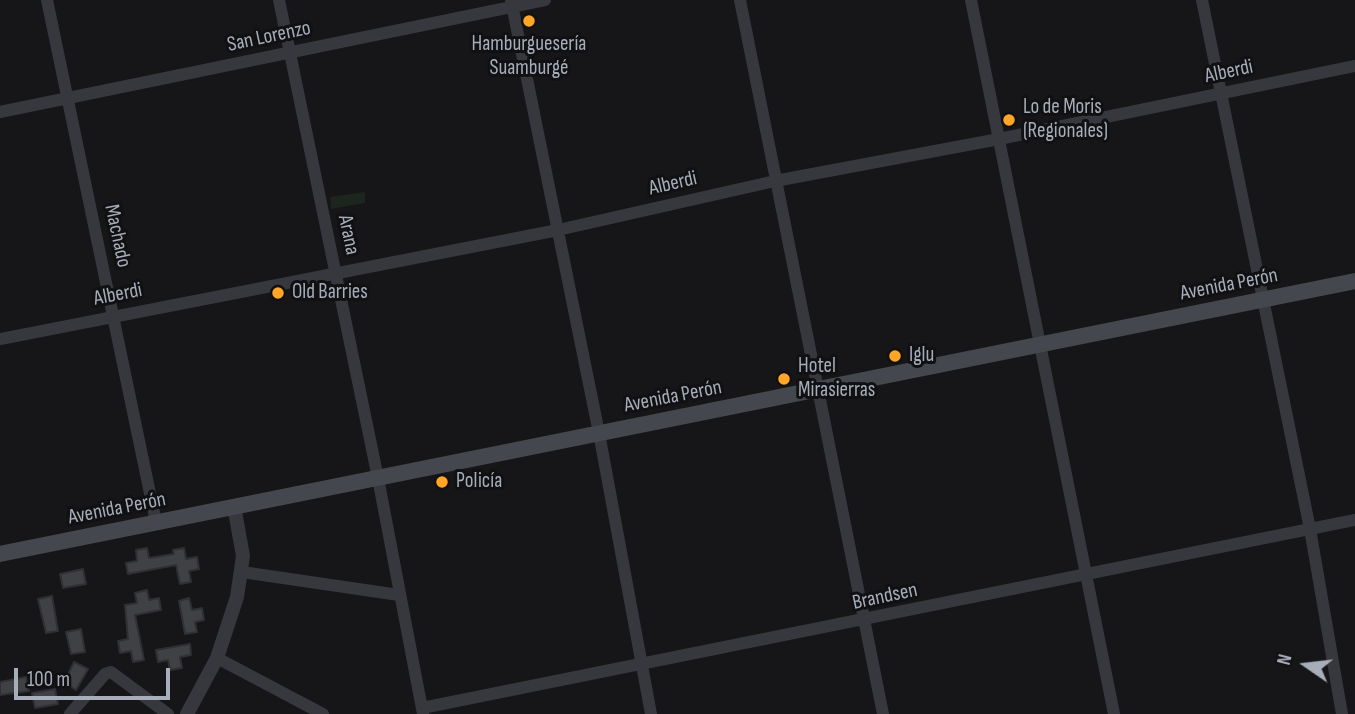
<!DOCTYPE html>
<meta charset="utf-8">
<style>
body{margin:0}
#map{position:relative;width:1355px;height:714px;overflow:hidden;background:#161618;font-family:"Sofia Sans Condensed",sans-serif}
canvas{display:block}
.north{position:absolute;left:1271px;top:630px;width:70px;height:70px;-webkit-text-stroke:5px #111113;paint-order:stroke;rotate:284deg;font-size:19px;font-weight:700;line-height:28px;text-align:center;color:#a7aeb9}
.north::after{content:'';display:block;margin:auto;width:24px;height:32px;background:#a7aeb9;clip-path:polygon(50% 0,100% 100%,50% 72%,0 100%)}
.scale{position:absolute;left:14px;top:668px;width:156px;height:32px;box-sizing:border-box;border:4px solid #a7aeb9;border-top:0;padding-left:9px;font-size:21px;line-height:24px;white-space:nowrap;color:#a7aeb9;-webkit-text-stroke:5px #111113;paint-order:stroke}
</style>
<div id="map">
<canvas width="1355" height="714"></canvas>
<div class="north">N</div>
<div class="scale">100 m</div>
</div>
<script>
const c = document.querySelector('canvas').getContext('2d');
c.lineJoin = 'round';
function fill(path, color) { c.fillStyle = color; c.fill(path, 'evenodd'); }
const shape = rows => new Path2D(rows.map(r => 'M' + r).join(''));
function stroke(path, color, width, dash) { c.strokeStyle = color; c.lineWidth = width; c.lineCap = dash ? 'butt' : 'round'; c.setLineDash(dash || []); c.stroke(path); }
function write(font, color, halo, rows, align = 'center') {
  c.font = font + ' "Sofia Sans Condensed",sans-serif'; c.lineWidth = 6; c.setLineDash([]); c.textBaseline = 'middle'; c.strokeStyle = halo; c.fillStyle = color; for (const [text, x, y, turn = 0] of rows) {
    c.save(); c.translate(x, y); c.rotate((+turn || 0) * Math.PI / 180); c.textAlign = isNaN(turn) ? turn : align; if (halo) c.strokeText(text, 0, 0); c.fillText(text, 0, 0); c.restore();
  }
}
const green = shape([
 [365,192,365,203,331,209,330,197]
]);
const building = shape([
 [147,548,149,558,174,554,173,550,184,548,186,559,197,557,199,569,189,571,191,582,180,584,176,565,128,574,126,563,137,561,136,550,147,548],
 [83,569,86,584,63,588,60,574,83,569],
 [147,590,149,600,159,598,161,610,135,615,144,660,133,662,131,651,120,653,118,641,128,639,125,605,137,603,135,593,147,590],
 [52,596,58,631,46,633,38,599,52,596],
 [189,598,192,610,202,608,204,620,195,622,197,632,185,634,179,601,189,598],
 [81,629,85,652,71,654,66,632,81,629],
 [190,644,191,655,180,657,182,668,170,670,168,660,158,662,156,650,190,644],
 [74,662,88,669,76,690,64,683,74,662],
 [26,677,29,691,0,695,0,682,26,677],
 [55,689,58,704,35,708,32,693,55,689]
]);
const minor = shape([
 [47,0,156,522],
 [279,0,378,478,423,714],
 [511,0,599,433,651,714],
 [740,0,883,714],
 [971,0,1114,714],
 [1202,0,1310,529,1342,714],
 [0,112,545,0],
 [0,339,558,230,775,181,999,139,1355,66],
 [242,572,399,595],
 [217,658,323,714],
 [422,708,1355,520],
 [70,714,105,674,111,672,168,714]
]);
const tertiary = shape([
 [187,714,217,658,237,597,243,556,234,506]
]);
const secondary = shape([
 [0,554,1355,281]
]);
const markers = [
 [529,21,7,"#ffa627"],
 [1009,120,7,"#ffa627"],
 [278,293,7,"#ffa627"],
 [895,356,7,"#ffa627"],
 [784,379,7,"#ffa627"],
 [442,482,7,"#ffa627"]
];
const streetNames = [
 ["San Lorenzo",269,37,-12],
 ["Alberdi",1229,72,-12],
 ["Alberdi",673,184,-13],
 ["Arana",348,235,78],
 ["Machado",117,236,78],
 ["Avenida Perón",1229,285,-11],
 ["Alberdi",118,295,-11],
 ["Avenida Perón",673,397,-11],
 ["Avenida Perón",117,509,-11],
 ["Brandsen",885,597,-12]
];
const poiNames = [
 ["Hamburguesería",529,45,"center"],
 ["Suamburgé",529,69,"center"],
 ["Lo de Moris",1023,108],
 ["(Regionales)",1023,132],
 ["Old Barries",292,293],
 ["Iglu",909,356],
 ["Hotel",798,367],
 ["Mirasierras",798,391],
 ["Policía",456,482]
];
fill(green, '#1d261e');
fill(building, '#404145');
stroke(building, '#303034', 2);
stroke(minor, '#36383d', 12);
stroke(tertiary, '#36383d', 14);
stroke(secondary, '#44474d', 16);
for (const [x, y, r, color] of markers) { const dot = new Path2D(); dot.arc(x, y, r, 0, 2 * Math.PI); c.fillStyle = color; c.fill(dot); stroke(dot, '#111113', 2.5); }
write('21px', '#a7aeb9', '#111113', streetNames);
write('21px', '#a7aeb9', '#111113', poiNames, 'left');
</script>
